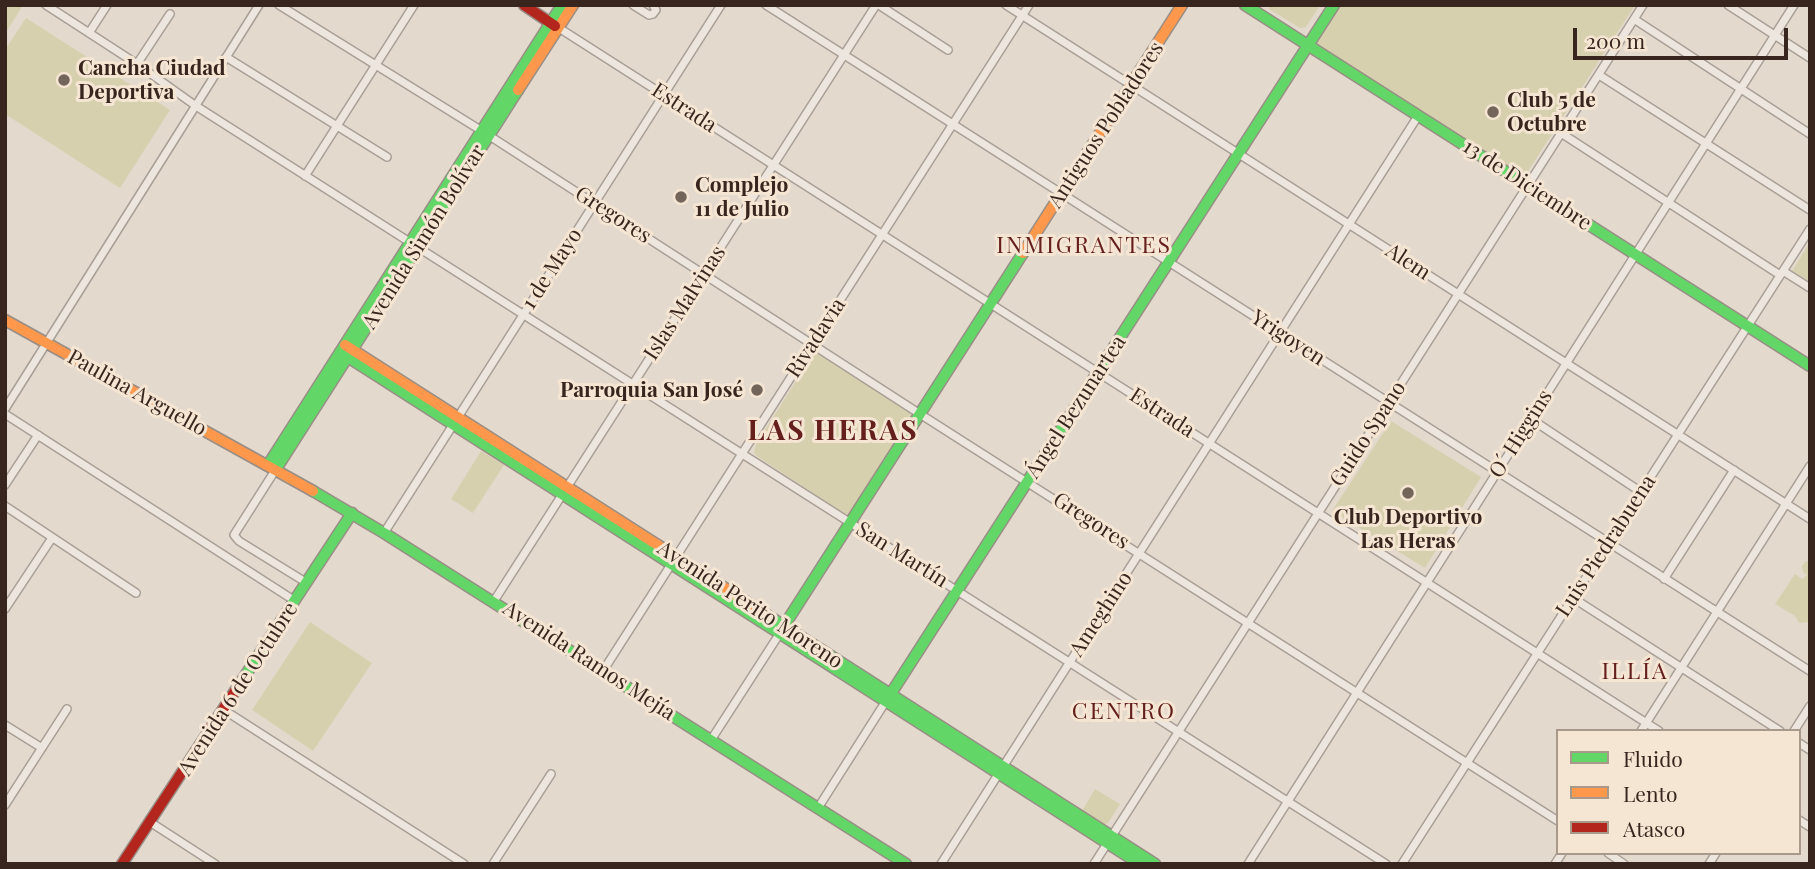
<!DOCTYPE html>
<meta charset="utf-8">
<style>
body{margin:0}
#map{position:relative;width:1815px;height:869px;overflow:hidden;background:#e4d9cd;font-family:"Playfair Display",serif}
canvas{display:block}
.frame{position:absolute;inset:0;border:7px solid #38261e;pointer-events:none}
.legend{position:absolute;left:1556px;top:729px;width:245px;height:126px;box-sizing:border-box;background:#f5e5d3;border:2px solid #a9998b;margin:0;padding:9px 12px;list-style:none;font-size:21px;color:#38261e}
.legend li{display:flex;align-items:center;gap:14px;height:35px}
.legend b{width:35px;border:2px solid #a9998b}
.scale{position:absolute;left:1573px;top:28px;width:215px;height:32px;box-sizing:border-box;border:4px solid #38261e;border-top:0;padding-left:9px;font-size:21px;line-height:24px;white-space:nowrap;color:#38261e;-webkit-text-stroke:5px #f5e5d3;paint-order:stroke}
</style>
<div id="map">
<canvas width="1815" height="869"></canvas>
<div class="frame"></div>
<ul class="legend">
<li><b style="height:9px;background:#63d668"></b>Fluido</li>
<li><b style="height:9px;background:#ff974d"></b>Lento</li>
<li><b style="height:9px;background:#b3261e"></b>Atasco</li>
</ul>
<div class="scale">200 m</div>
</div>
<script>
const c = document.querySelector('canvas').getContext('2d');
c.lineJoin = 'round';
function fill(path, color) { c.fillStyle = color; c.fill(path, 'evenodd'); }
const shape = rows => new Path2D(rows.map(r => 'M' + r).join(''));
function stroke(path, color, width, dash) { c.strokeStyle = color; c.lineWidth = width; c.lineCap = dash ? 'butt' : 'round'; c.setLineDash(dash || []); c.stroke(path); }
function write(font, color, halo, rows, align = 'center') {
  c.font = font + ' "Playfair Display",serif'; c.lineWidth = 6; c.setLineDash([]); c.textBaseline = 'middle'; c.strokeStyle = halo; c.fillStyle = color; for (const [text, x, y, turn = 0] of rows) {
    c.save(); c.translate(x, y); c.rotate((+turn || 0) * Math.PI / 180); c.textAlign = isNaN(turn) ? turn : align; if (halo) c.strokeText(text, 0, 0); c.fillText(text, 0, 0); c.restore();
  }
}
const green = shape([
 [5,5,23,5,5,34],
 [1271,5,1320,5,1306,27,1300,28,1269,9],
 [1341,5,1635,5,1523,179,1315,45],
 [26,18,170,110,120,188,5,114,5,50],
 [1810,242,1810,282,1792,271],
 [816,354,822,355,914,415,850,515,843,513,758,457,754,453,756,444,810,359],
 [1391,421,1481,477,1425,568,1332,511],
 [481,451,504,465,473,513,451,499],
 [1806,561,1810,561,1810,622,1799,623,1795,616,1775,604,1795,574,1802,579,1807,575,1803,572,1802,566],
 [310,622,372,663,313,751,252,710],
 [1095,789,1120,804,1108,823,1104,825,1082,811]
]);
const street = shape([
 [46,5,137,64,196,106,1386,864],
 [279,5,482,131,920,414,1558,821],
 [633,5,649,15,653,14,656,10,653,5],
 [766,5,1810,671],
 [879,5,948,50],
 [1006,5,1810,519],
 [1728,5,1810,58],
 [1634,19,1810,134],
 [559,28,1659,731],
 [89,33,107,5],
 [226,57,387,157],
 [137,64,170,14],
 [1599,75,1810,210],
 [1561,133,1780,275],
 [305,176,414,5],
 [1783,271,1810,288],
 [5,409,259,5],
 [5,414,295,601],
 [1531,419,1641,492],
 [276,469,234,535,239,541,307,583],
 [5,485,38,435],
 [5,506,136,593],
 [384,533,721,5],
 [1664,579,1734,470],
 [1573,598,1780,731],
 [494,601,876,5],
 [5,609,52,538],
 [603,671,1029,5],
 [224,710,464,864],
 [5,725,42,748],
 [1641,731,1810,466],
 [1794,731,1810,706],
 [711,740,780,633],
 [1799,743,1810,750],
 [5,805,67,709],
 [818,808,886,701],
 [1799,820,1810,827],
 [150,822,215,864],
 [1608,853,1624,864],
 [493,864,551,774],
 [941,864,1418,116],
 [1094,864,1643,5],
 [1248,864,1794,5],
 [1402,864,1810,229],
 [1555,864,1562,853],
 [1709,864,1716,853]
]);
const fast = shape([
 [1245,5,1810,366],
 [340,352,1140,864],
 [268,465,562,5],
 [276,469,518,90],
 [313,491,384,533,906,864],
 [753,606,1155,864],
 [782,629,1023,253],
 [235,691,352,513],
 [888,698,1334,5]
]);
const slow = shape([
 [518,90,573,5],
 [1023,253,1182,5],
 [5,320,313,491],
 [345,345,753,606]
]);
const jam = shape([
 [524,5,555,26],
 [122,864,235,691]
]);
const markers = [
 [64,80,7,"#74655b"],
 [1493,112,7,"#74655b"],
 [681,197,7,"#74655b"],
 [757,390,7,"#74655b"],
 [1408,493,7,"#74655b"]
];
const poiNames = [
 ["Cancha Ciudad",78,68],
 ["Deportiva",78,92],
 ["Club 5 de",1507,100],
 ["Octubre",1507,124],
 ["Complejo",695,185],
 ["11 de Julio",695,209],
 ["Parroquia San José",743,390,"right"],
 ["Club Deportivo",1408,517,"center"],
 ["Las Heras",1408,541,"center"]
];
const streetNames = [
 ["Estrada",684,108,33],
 ["Antiguos Pobladores",1106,125,-57],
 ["13 de Diciembre",1527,185,33],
 ["Gregores",613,215,33],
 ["Avenida Simón Bolívar",424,237,-58],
 ["Alem",1408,262,33],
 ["1 de Mayo",552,269,-57],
 ["Islas Malvinas",685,303,-57],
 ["Rivadavia",816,338,-57],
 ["Yrigoyen",1288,338,33],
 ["Paulina Arguello",137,393,29],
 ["Ángel Bezunartea",1076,407,-57],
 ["Estrada",1162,413,33],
 ["Guido Spano",1368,434,-57],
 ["O´ Higgins",1521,434,-58],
 ["Gregores",1091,521,33],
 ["Luis Piedrabuena",1606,546,-57],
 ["San Martín",902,555,32],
 ["Avenida Perito Moreno",750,605,33],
 ["Ameghino",1101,614,-57],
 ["Avenida Ramos Mejía",589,661,33],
 ["Avenida 6 de Octubre",238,689,-57]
];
const neighbourhoodNames = [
 ["INMIGRANTES",1084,246],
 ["ILLÍA",1635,672],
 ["CENTRO",1124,712]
];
const districtNames = [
 ["LAS HERAS",833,431]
];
fill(green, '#d7d0af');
stroke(street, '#a99f96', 10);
stroke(fast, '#998e86', 13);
stroke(slow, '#998e86', 13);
stroke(jam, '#998e86', 13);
stroke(street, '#ece6de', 7);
stroke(fast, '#63d668', 10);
stroke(slow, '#ff974d', 10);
stroke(jam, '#b3261e', 10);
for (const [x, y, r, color] of markers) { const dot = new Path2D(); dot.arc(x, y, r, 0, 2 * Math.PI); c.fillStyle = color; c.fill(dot); stroke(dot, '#f5e5d3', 2.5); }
write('bold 21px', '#38261e', '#f5e5d3', poiNames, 'left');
write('21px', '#38261e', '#f5e5d3', streetNames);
c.letterSpacing = '2px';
write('23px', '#65201d', '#f5e5d3', neighbourhoodNames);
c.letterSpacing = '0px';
c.letterSpacing = '2px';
write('bold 28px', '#65201d', '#f5e5d3', districtNames);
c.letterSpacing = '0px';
</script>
